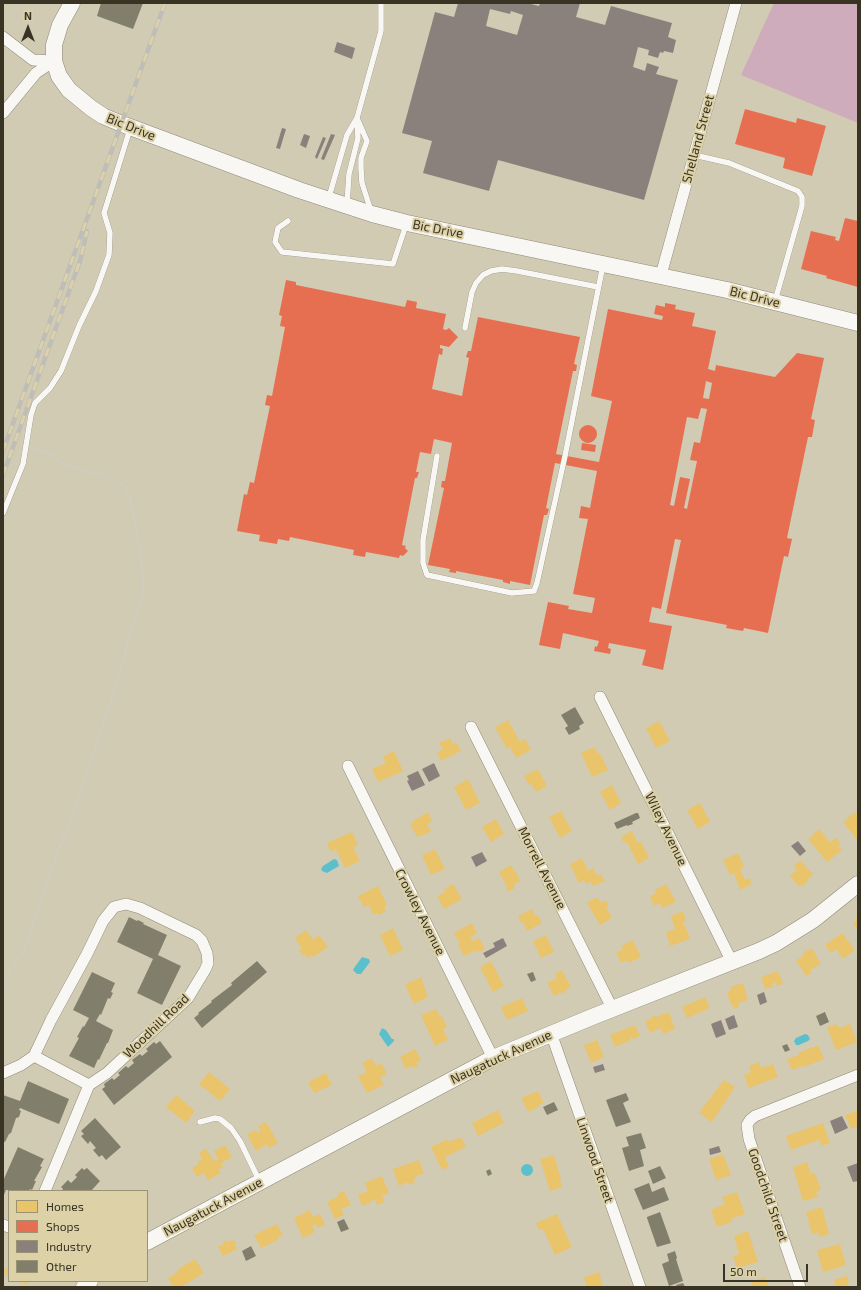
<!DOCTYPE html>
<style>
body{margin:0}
#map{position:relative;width:861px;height:1290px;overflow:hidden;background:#d1cbb4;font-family:"Exo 2",sans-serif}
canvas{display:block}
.frame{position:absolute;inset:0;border:4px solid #383323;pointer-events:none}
.legend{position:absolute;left:8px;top:1190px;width:140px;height:92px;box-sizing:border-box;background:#ddd1a8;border:1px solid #9b9273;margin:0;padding:5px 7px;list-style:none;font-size:12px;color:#383323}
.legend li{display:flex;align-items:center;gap:8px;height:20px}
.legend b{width:20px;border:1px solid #9b9273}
.north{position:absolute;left:8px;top:8px;width:40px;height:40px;-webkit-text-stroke:3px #ddd1a8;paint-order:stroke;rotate:0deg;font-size:11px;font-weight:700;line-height:16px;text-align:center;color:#383323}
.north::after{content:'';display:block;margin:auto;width:14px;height:18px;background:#383323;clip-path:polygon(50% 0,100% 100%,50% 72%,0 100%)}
.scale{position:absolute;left:723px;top:1264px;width:85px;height:18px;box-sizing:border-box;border:2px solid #383323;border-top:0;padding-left:5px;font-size:12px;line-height:14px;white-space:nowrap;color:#383323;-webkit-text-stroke:3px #ddd1a8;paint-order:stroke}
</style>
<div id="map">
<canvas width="861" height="1290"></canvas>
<div class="frame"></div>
<ul class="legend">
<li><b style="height:11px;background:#e9c46a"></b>Homes</li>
<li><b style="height:11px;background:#e76f51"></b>Shops</li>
<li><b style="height:11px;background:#8a817c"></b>Industry</li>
<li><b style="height:11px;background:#817f6b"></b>Other</li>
</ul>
<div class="north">N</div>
<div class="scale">50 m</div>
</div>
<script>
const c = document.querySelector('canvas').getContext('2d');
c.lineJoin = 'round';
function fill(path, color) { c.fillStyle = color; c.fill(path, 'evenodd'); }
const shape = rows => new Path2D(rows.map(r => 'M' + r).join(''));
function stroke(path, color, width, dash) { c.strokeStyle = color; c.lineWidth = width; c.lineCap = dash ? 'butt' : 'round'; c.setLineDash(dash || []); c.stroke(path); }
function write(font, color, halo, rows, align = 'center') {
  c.font = font + ' "Exo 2",sans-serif'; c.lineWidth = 4; c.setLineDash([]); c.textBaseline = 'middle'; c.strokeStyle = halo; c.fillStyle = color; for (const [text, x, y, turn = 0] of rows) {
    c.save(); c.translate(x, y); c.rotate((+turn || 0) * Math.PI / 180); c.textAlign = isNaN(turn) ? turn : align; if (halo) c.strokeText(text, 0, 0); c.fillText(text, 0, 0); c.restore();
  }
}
const green = shape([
 [774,3,858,3,858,123,741,75]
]);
const water = shape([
 [334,859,337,860,339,866,327,873,322,871,321,869,323,866],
 [362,957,369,959,370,962,361,974,357,974,353,970,354,968],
 [382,1028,386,1030,392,1039,394,1039,394,1041,388,1047,379,1034],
 [805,1034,808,1035,810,1039,808,1041,799,1045,796,1045,794,1041,796,1038],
 '521 1170a6 6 0 1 1 12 0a6 6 0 1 1-12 0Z'
]);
const homes = shape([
 [508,720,520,742,525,739,531,750,516,758,510,747,507,749,495,727],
 [659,721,670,741,656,748,646,728],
 [450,738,453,744,456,742,461,751,441,761,437,752,443,749,439,743],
 [594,747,598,754,600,753,608,770,592,777,581,753],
 [394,751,403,771,378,782,372,769,386,763,383,757],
 [538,769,547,786,536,792,531,784,529,785,524,776],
 [468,779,480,803,466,810,454,787],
 [612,785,621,803,610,810,600,792],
 [700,803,710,822,698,829,687,810],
 [561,811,572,831,560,838,549,817],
 [428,812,432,821,427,824,431,831,422,836,421,835,417,837,410,824,414,822,413,821],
 [855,812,858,816,858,841,843,822],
 [496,819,504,834,491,842,482,827],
 [819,829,830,842,836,838,841,844,838,846,842,850,827,862,808,839],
 [632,831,638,843,641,841,649,858,638,864,627,842,624,843,621,837],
 [352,832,358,845,353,847,360,861,345,868,336,849,331,852,327,843],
 [435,849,445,869,431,875,422,855],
 [738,853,744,866,740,869,745,880,749,878,752,884,740,890,734,873,730,875,723,860],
 [582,858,588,871,593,868,597,876,601,874,605,881,593,886,591,882,586,884,584,880,579,883,570,864],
 [800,860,813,874,807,880,808,881,803,886,801,885,799,886,790,876,797,870,794,866],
 [511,865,514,871,515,870,520,881,513,885,515,888,508,892,506,889,508,888,499,872],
 [453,884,462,899,444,909,437,896,445,892,444,889],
 [666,884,676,902,662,908,660,903,654,906,650,896,656,893,655,890],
 [378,886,387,905,384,907,386,911,379,915,378,913,373,915,369,905,364,907,358,896],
 [597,897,600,902,606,901,609,906,606,907,612,918,600,925,587,903],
 [532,909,535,916,538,915,542,923,527,931,523,922,521,923,518,916],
 [683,911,686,921,682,923,684,926,685,925,690,939,670,946,666,932,675,929,671,916],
 [858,917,858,930,853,923,857,920,855,919],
 [472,923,477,933,470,937,473,941,479,938,485,949,477,953,476,950,464,956,458,945,460,944,454,933],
 [393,928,403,950,390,956,380,935],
 [306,930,313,940,319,935,328,947,313,957,312,955,309,958,306,955,304,956,299,951,302,949,295,938],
 [842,933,855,950,843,959,836,949,831,953,825,945],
 [546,935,554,952,541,958,533,941],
 [633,940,641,957,629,963,628,960,621,963,616,952,623,950,621,946],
 [812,948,821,964,810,970,812,973,806,976,796,960,801,958,801,956,804,955,803,953],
 [491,961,504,986,493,992,480,967],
 [562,970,571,987,565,990,565,992,562,994,561,992,554,996,547,983,557,978,555,974],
 [778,971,783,984,777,986,776,982,772,984,773,987,765,989,761,977],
 [421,977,428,997,414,1004,405,985,409,983,409,981,410,980,411,982],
 [743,983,748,1000,738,1003,739,1007,734,1009,733,1005,731,1005,727,992,731,991,730,987],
 [705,997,710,1008,687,1018,682,1007],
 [522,998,528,1011,507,1020,501,1007],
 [436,1009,440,1017,442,1016,447,1027,443,1029,448,1040,435,1046,421,1015],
 [669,1012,675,1029,663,1034,661,1028,650,1033,645,1021,652,1019,651,1017,656,1015,656,1017],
 [837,1024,839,1028,850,1024,857,1042,836,1050,827,1027],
 [635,1025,640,1036,633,1039,632,1037,630,1038,631,1040,615,1047,610,1035],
 [597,1040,604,1057,591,1063,584,1045],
 [818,1045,824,1059,804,1067,803,1066,792,1070,787,1059,799,1055,798,1053],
 [415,1049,421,1060,416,1063,418,1066,414,1068,411,1066,406,1069,400,1057],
 [372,1058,376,1066,381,1063,387,1074,380,1077,384,1085,367,1093,358,1076,367,1072,362,1063],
 [759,1062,761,1068,773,1064,778,1077,749,1088,744,1075,751,1072,749,1066],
 [209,1072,230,1089,220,1101,199,1084],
 [326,1073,332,1085,314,1093,308,1082],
 [724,1080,735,1087,712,1122,699,1113],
 [538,1091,544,1103,539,1104,540,1106,528,1112,521,1098],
 [176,1095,195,1111,186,1123,166,1107],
 [498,1110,504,1123,478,1136,472,1123],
 [858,1110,858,1126,851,1129,845,1115],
 [266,1122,278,1143,269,1148,267,1144,256,1151,247,1134,256,1130,258,1133,261,1131,258,1126],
 [823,1123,830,1143,822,1146,819,1140,791,1150,786,1136],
 [461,1137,466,1147,445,1157,449,1166,442,1170,431,1147,448,1139,449,1142],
 [225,1145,232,1157,221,1163,223,1167,218,1169,221,1173,208,1180,204,1173,197,1177,192,1168,199,1164,198,1162,202,1159,199,1153,206,1149,214,1161,218,1159,214,1151],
 [723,1154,731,1175,716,1180,709,1159],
 [554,1155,561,1179,560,1180,562,1187,550,1191,540,1159],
 [419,1160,424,1173,416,1176,417,1177,413,1179,415,1183,409,1185,408,1182,399,1186,393,1169],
 [807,1162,811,1174,815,1173,821,1190,816,1192,818,1197,803,1201,793,1167],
 [382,1176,389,1193,382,1196,385,1202,377,1205,375,1199,371,1200,372,1202,362,1206,358,1195,368,1191,365,1183],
 [344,1191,351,1205,341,1209,344,1215,335,1219,327,1202,339,1196,337,1194],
 [737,1192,745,1214,731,1219,732,1222,717,1227,711,1210,725,1204,722,1197],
 [822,1207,829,1234,819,1237,818,1232,812,1234,806,1212],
 [310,1210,313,1217,320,1214,325,1225,318,1228,316,1224,312,1226,315,1232,303,1238,294,1218],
 [557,1214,572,1247,555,1255,543,1229,539,1230,536,1223],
 [277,1224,283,1235,277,1238,278,1240,261,1248,254,1235],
 [748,1231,758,1262,737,1268,733,1256,739,1254,734,1236],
 [226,1240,227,1242,232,1240,233,1241,235,1241,236,1243,235,1244,237,1249,223,1256,218,1246,224,1244,223,1242],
 [840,1244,846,1265,823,1272,817,1250],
 [195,1259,204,1273,181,1287,174,1287,168,1278,178,1272,177,1270],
 [9,1266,9,1277,3,1272],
 [599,1272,603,1287,587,1287,584,1277],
 [847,1276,849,1282,847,1283,848,1287,836,1287,834,1280],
 [765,1277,769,1287,753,1287,752,1282],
 [20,1281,29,1281,25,1285]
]);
const shops = shape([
 [745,109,796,123,797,118,826,126,812,176,783,168,785,158,735,144],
 [845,218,858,221,858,287,826,278,827,276,801,269,811,231,836,237,835,240,839,241],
 [286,280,296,282,296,285,405,307,407,300,417,302,416,308,446,314,443,329,446,330,449,328,458,337,449,347,440,345,440,348,443,349,442,355,439,354,432,389,462,396,469,358,466,357,468,351,471,351,478,317,580,337,574,364,577,365,576,371,573,371,556,454,599,462,612,401,591,396,608,309,662,320,663,316,654,314,656,305,665,307,665,303,676,305,675,309,695,313,692,326,716,331,708,369,715,371,716,365,775,377,797,353,824,358,811,419,815,420,812,437,808,437,787,538,792,539,788,557,784,556,768,633,744,628,743,631,726,628,727,625,666,613,681,540,675,539,661,609,652,607,649,622,672,626,663,670,642,665,646,650,609,643,608,648,611,649,610,654,594,651,595,646,597,647,599,641,563,633,560,649,539,645,548,602,569,606,568,609,592,613,595,598,573,594,588,519,579,518,581,506,590,508,597,471,555,463,546,508,549,509,547,515,544,515,530,585,510,581,510,584,503,582,503,580,456,571,456,573,449,572,450,569,428,565,444,488,441,487,442,481,445,481,452,443,434,439,431,454,420,452,416,472,419,472,417,478,415,478,402,545,406,546,405,548,408,551,403,556,400,555,399,558,366,552,365,557,353,555,354,550,290,537,289,541,278,539,277,544,259,541,260,535,237,531,244,494,247,495,250,482,254,483,270,406,265,405,267,395,272,396,285,327,280,326,282,316,279,315],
 [706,381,712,383,709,399,703,398],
 [701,408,707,409,700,443,694,442,690,460,697,461,687,509,684,508,690,479,680,477,674,506,670,505,687,417,698,419],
 '579 434a9 9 0 1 1 18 0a9 9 0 1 1-18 0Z',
 [582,443,596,445,595,452,581,450]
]);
const industry = shape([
 [458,3,527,3,539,6,540,3,580,3,576,17,605,25,611,6,672,23,668,37,676,40,673,53,664,51,663,53,660,52,658,58,648,55,649,50,638,47,633,67,645,71,647,63,659,67,656,74,678,80,644,200,498,160,489,191,423,173,432,141,402,133,435,12,454,17],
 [490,9,510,14,511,11,523,15,517,35,486,26],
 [337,42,355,48,352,59,334,52],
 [282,128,286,129,280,149,276,148],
 [304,134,310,136,306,148,300,145],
 [331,134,335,135,324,160,321,159],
 [323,137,326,138,317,159,315,157],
 [434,763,440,776,429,782,422,769],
 [418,771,425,785,412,791,407,781,409,780,407,776],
 [798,841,806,851,800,856,791,846],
 [482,852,487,861,476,867,471,857],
 [503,938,507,946,486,958,483,953,495,947,493,943],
 [764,992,767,1002,760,1005,757,995],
 [734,1015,738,1027,729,1030,725,1019],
 [721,1020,726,1034,716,1038,711,1024],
 [603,1064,605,1070,595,1073,593,1067],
 [842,1116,848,1128,835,1134,830,1121],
 [719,1146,721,1152,710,1155,709,1149],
 [858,1163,858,1181,853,1182,847,1167]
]);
const building = shape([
 [101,3,143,3,133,29,97,16],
 [575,707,584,723,579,726,580,729,569,735,565,728,568,726,561,715],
 [636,813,638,813,640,818,632,822,633,824,627,826,627,825,617,829,614,823],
 [129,917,137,921,138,920,144,923,143,924,167,935,158,955,181,966,162,1005,137,993,153,959,117,942],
 [257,961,267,972,202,1028,194,1018,199,1014,198,1013,212,1002,211,1001,232,985,231,983],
 [92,972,115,983,111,992,113,993,110,999,108,998,101,1015,100,1014,96,1021,113,1030,108,1043,107,1043,99,1060,98,1059,94,1068,69,1056,79,1038,77,1037,83,1026,84,1027,89,1018,73,1010],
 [533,972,536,980,531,982,527,974],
 [825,1012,829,1022,820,1026,816,1016],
 [160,1041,172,1057,114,1105,102,1089,105,1087,104,1084,112,1078,114,1080,120,1075,118,1073,126,1066,128,1068,134,1063,132,1060,140,1054,142,1056,148,1051,146,1049,154,1042,156,1044],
 [787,1044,790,1050,785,1052,782,1046],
 [28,1081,69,1099,59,1124,20,1108,19,1110,21,1111,19,1117,16,1118,11,1133,9,1134,5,1142,3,1141,3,1095,20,1101],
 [626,1093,629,1100,623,1103,631,1122,616,1127,606,1100],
 [554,1102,558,1110,547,1115,543,1107],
 [95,1118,121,1147,106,1160,102,1155,99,1157,93,1150,96,1148,90,1141,88,1144,81,1136,84,1134,81,1131],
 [641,1133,646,1148,640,1150,644,1166,629,1171,622,1148,629,1146,626,1137],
 [18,1147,44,1159,40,1166,42,1167,34,1181,36,1181,32,1190,30,1189,29,1191,6,1190,3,1197,3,1181],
 [660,1166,666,1178,653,1184,648,1171],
 [82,1168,84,1170,87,1168,100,1181,91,1191,62,1191,63,1189,61,1187,68,1180,71,1183,77,1177,75,1175],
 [490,1169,492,1174,488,1176,486,1171],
 [649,1183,652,1192,664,1187,669,1200,643,1210,634,1189],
 [660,1212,671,1243,657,1247,647,1218,647,1217],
 [344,1219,349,1229,341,1232,337,1222],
 [251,1246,256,1256,246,1261,242,1251],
 [675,1251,677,1258,676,1259,683,1281,669,1286,662,1264,669,1261,667,1254],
 [683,1283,685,1287,677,1287,676,1285]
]);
const path = shape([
 [3,984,24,950,41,899,85,780,110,704,143,592,143,577,139,543,130,497,122,484,110,477,66,466,51,454,34,449]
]);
const lane = shape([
 [694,155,729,163,798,191,802,197,802,206,775,301],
 [329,197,347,135,357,118,358,138,349,174,347,204],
 [371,211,362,183,361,169,361,158,367,141,357,118,381,31,381,3],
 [288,221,278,228,275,242,282,252,393,264,406,225],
 [465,328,472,292,476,283,483,275,491,271,502,269,517,271,598,287],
 [437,456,423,540,423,563,427,575,512,593,534,591,537,583,565,456,603,265],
 [3,513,23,464,31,415,35,403,50,388,61,371,79,326,96,291,109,255,110,233,104,213,130,129],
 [200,1122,215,1118,220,1119,231,1128,240,1141,259,1180]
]);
const street = shape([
 [3,37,33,60,54,61],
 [3,113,36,73,54,61],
 [661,275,736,3],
 [600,697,732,962],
 [471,727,612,1008],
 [348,766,493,1058],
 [551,1033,640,1287],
 [34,1056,51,1020,87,954,103,921,114,907,126,904,140,908,196,935,202,941,207,953,208,963,205,970,188,998,107,1073,89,1085,45,1191],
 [3,1073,21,1065,34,1056,89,1085],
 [3,1225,9,1227],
 [800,1287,749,1139,747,1125,750,1120,755,1116,858,1075]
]);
const secondary = shape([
 [72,3,60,25,54,45,54,61,59,76,69,90,91,108,103,116,122,124,299,190,372,214,407,223,727,290,858,323],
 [147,1242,493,1058,592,1017,759,951,776,943,813,920,858,884],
 [84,1287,90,1281]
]);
const rail = shape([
 [3,451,165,3],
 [3,475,80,261,87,231]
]);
const streetNames = [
 ["Bic Drive",131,127,22],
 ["Shelland Street",698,139,-75],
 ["Bic Drive",438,229,11],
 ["Bic Drive",755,297,14],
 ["Wiley Avenue",666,829,64],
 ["Morrell Avenue",542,868,63],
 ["Crowley Avenue",420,912,63],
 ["Woodhill Road",156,1026,-44],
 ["Naugatuck Avenue",501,1057,-25],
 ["Linwood Street",595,1160,71],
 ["Goodchild Street",768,1195,71],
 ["Naugatuck Avenue",213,1207,-28]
];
fill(green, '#ceacbb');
fill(water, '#5cc0cc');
fill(homes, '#e9c46a');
fill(shops, '#e76f51');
fill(industry, '#8a817c');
fill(building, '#817f6b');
stroke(lane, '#8e8a78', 6);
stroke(street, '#8e8a78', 12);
stroke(secondary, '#8e8a78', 17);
stroke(path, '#cfcec7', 2, [2, 2]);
stroke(lane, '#f8f7f4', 5.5);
stroke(street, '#f8f7f4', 11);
stroke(secondary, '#f8f7f4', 16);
stroke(rail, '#bebdb7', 4.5);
stroke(rail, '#ddd1a8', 3, [9]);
write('13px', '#383323', '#ddd1a8', streetNames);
</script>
